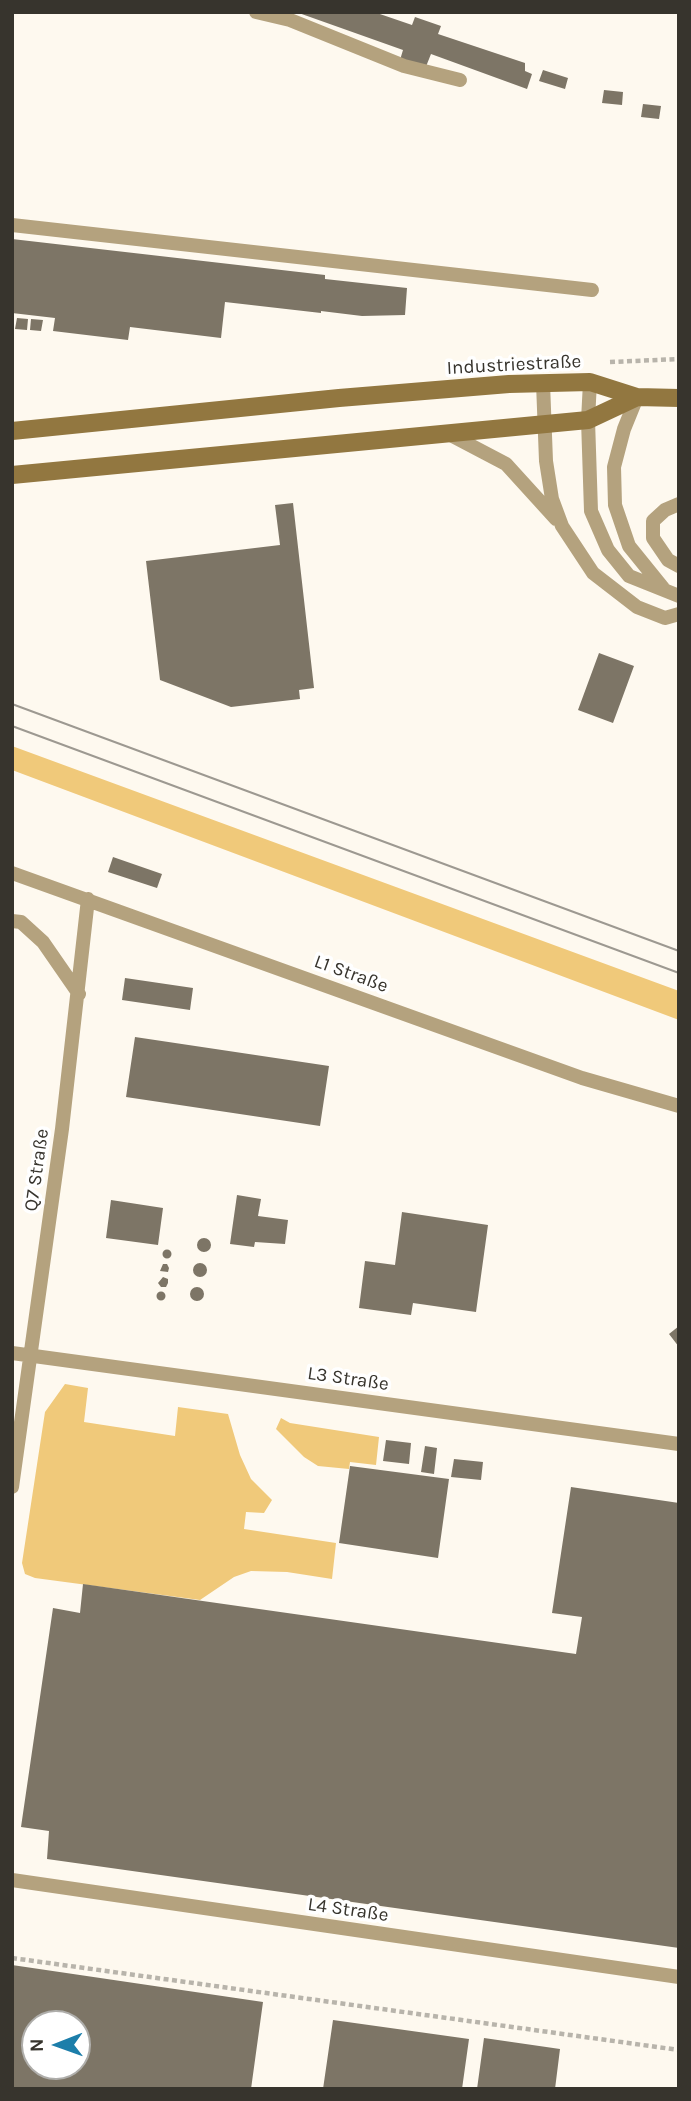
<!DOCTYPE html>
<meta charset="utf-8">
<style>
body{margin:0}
#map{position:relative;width:691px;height:2101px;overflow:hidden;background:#fef9ef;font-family:Karla,sans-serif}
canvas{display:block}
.frame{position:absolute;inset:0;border:14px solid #37342d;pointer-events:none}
.north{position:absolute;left:21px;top:2010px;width:70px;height:70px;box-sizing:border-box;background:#fff;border:2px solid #afaeab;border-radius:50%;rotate:269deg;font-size:19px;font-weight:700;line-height:28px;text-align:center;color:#37342d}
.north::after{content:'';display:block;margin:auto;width:24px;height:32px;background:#1c7eaa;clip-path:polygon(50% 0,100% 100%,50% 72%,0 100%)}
</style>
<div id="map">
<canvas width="691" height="2101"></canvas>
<div class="frame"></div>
<div class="north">N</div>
</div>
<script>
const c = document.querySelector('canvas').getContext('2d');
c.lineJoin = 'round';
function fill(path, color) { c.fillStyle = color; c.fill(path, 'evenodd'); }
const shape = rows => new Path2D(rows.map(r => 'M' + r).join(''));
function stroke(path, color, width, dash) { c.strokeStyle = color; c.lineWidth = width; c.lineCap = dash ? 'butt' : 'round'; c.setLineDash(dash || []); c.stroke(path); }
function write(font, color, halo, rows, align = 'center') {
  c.font = font + ' Karla,sans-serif'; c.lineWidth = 7; c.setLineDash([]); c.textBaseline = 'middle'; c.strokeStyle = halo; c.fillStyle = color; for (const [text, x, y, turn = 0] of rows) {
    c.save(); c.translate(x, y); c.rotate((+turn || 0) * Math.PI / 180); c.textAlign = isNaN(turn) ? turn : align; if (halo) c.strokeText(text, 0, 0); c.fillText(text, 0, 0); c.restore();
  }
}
const green = shape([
 [12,746,679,991,679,1020,12,770],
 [65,1384,88,1388,84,1422,175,1436,178,1407,228,1414,240,1455,251,1479,272,1500,264,1513,246,1512,244,1529,336,1543,332,1579,287,1572,251,1571,234,1577,200,1600,35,1578,25,1574,22,1563,45,1412],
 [281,1418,290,1423,379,1437,376,1465,350,1462,349,1469,318,1466,304,1457,276,1429]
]);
const building = shape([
 [296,12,374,12,412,25,415,17,441,26,438,34,525,63,525,71,532,74,527,89,431,54,425,69,400,60,403,50],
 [543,70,568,78,565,89,539,81],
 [604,90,623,92,622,105,602,103],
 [643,104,661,106,659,119,641,117],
 [12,239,325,275,325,279,407,288,405,315,362,316,321,311,321,313,225,302,221,338,130,327,128,340,53,331,55,318,12,313],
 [17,318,28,319,27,330,15,329],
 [31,319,43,320,41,331,30,330],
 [293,503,314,688,299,690,300,699,231,707,160,680,146,561,280,545,275,505],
 [599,653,634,666,613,723,578,710],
 [113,857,162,874,157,888,108,872],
 [125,978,193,988,190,1010,122,1000],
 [135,1037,329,1066,320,1126,126,1097],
 [237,1195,261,1199,258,1216,288,1220,285,1244,255,1242,254,1247,230,1244],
 [111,1200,163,1208,158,1245,106,1238],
 [402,1212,488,1225,476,1312,413,1303,411,1315,359,1308,365,1261,395,1265],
 '197 1245a7 7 0 1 1 14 0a7 7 0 1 1-14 0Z',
 '162.5 1254a4.5 4.5 0 1 1 9 0a4.5 4.5 0 1 1-9 0Z',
 '193 1270a7 7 0 1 1 14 0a7 7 0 1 1-14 0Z',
 [163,1264,167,1264,169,1268,168,1272,160,1271],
 [163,1277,168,1279,168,1283,166,1287,161,1287,158,1283],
 '190 1294a7 7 0 1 1 14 0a7 7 0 1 1-14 0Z',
 '156.5 1296a4.5 4.5 0 1 1 9 0a4.5 4.5 0 1 1-9 0Z',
 [679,1326,679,1347,669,1334],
 [386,1440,411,1443,409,1464,383,1461],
 [425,1446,437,1448,434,1474,421,1472],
 [454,1459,483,1462,481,1480,451,1477],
 [350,1466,449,1479,438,1558,339,1543],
 [571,1487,679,1503,679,1948,47,1859,49,1831,21,1827,53,1608,80,1613,83,1584,576,1654,582,1617,552,1613],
 [12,1965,263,2002,251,2089,12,2089],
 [35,2024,77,2024,77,2066,35,2066],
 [333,2020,469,2039,462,2089,323,2089],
 [484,2038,560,2049,555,2089,477,2089]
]);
const path = shape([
 [610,362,679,359],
 [12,1958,679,2050]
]);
const service = shape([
 [256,12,290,20,404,66,460,80],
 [12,225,592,290],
 [590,382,588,420,591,511,608,550,629,576,679,596],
 [543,383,546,461,552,499,562,526,593,573,637,607,665,618,679,614],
 [637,397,624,429,614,467,615,505,629,546,663,588],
 [447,433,506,464,556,519],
 [679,504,665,510,653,521,653,538,668,560,679,566],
 [12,873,582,1078,679,1106],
 [12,921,21,922,43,942,79,994],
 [12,1353,679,1444],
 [12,1487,62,1129,88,899],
 [12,1880,679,1977]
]);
const secondary = shape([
 [12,431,339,398,509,384,590,382,637,397,679,398],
 [12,475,588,420,637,397]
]);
const tram = shape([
 [12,704,679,951],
 [12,726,679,973]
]);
const streetNames = [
 ["Industriestraße",514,365,-3],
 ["L1 Straße",351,974,20],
 ["Q7 Straße",37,1170,-82],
 ["L3 Straße",348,1379,8],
 ["L4 Straße",348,1910,8]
];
fill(green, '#f0c97a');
fill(building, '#7d7566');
stroke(path, '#b8b4ab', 4.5, [5, 3.5]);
stroke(service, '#b4a27e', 14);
stroke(secondary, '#927740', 18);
stroke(tram, '#9d9991', 2);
write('19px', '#37342d', '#fff', streetNames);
</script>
